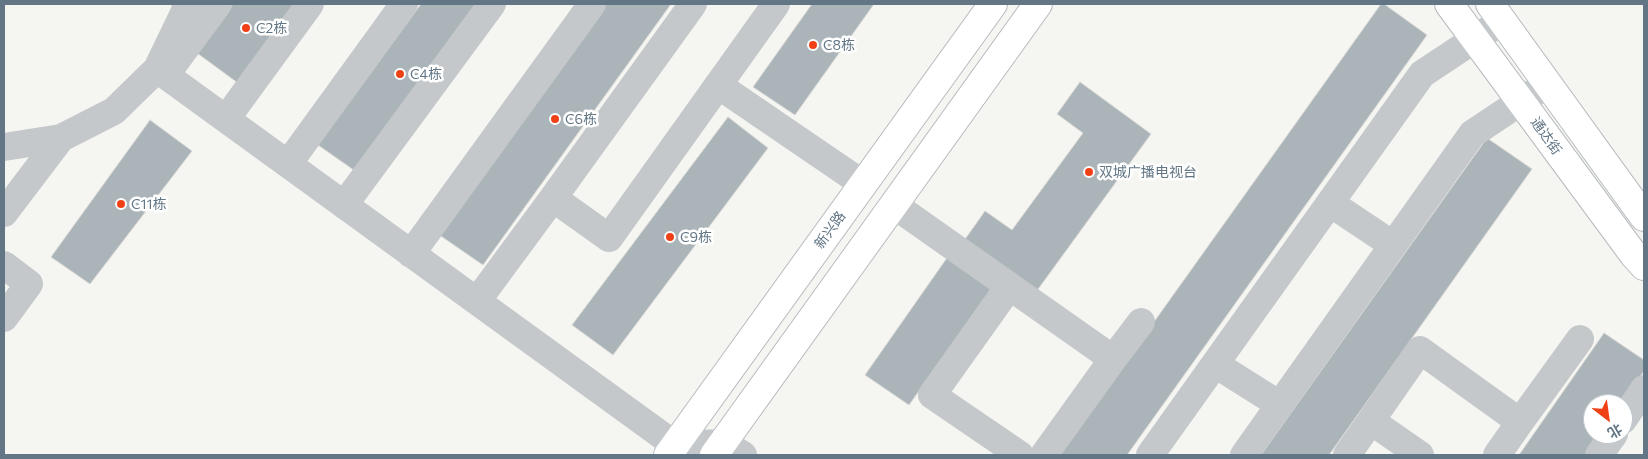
<!DOCTYPE html>
<meta charset="utf-8">
<style>
body{margin:0}
#map{position:relative;width:1648px;height:459px;overflow:hidden;background:#f5f5f1;font-family:Commissioner,"Noto Sans SC",sans-serif}
canvas{display:block}
.frame{position:absolute;inset:0;border:5px solid #627685;pointer-events:none}
.north{position:absolute;left:1583px;top:394px;width:50px;height:50px;box-sizing:border-box;background:#fff;border:1px solid #c0c8ce;border-radius:50%;rotate:150deg;font-size:14px;font-weight:700;line-height:20px;text-align:center;color:#627685}
.north::after{content:'';display:block;margin:auto;width:18px;height:22px;background:#f04116;clip-path:polygon(50% 0,100% 100%,50% 72%,0 100%)}
</style>
<div id="map">
<canvas width="1648" height="459"></canvas>
<div class="frame"></div>
<div class="north">北</div>
</div>
<script>
const c = document.querySelector('canvas').getContext('2d');
c.lineJoin = 'round';
function fill(path, color) { c.fillStyle = color; c.fill(path, 'evenodd'); }
const shape = rows => new Path2D(rows.map(r => 'M' + r).join(''));
function stroke(path, color, width, dash) { c.strokeStyle = color; c.lineWidth = width; c.lineCap = dash ? 'butt' : 'round'; c.setLineDash(dash || []); c.stroke(path); }
function write(font, color, halo, rows, align = 'center') {
  c.font = font + ' Commissioner,"Noto Sans SC",sans-serif'; c.lineWidth = 5; c.setLineDash([]); c.textBaseline = 'middle'; c.strokeStyle = halo; c.fillStyle = color; for (const [text, x, y, turn = 0] of rows) {
    c.save(); c.translate(x, y); c.rotate((+turn || 0) * Math.PI / 180); c.textAlign = isNaN(turn) ? turn : align; if (halo) c.strokeText(text, 0, 0); c.fillText(text, 0, 0); c.restore();
  }
}
const building = shape([
 [233,4,295,4,238,83,197,53,233,4],
 [421,4,481,4,358,173,318,145,421,4],
 [605,4,671,4,483,265,438,234,605,4],
 [812,4,874,4,795,115,753,87,812,4],
 [1381,4,1384,4,1427,35,1127,455,1059,455,1381,4],
 [1080,82,1151,134,1033,296,961,245,985,211,1012,230,1083,133,1057,114,1080,82],
 [728,117,768,148,613,355,572,325,728,117],
 [150,120,192,151,90,284,51,257,150,120],
 [1487,138,1532,169,1329,455,1261,455,1487,138],
 [949,255,993,286,909,405,865,375,949,255],
 [1604,333,1644,360,1644,371,1621,404,1593,404,1593,434,1600,434,1586,455,1519,455,1604,333]
]);
const minor = shape([
 [693,4,553,198,609,238,776,4],
 [173,65,218,4],
 [157,69,675,445,723,443,743,455],
 [718,85,863,184],
 [226,119,310,4],
 [4,147,61,138,114,111,157,69,185,11,186,4],
 [288,164,404,4],
 [1330,203,1393,245],
 [344,205,492,4],
 [894,205,1113,359,1141,322],
 [4,213,61,138],
 [411,254,592,4],
 [4,265,29,284,4,318],
 [1009,287,932,395,1020,455],
 [477,301,553,198],
 [1215,364,1280,405],
 [1623,420,1644,389],
 [1371,421,1420,455],
 [1520,422,1580,339],
 [1044,455,1113,359],
 [1150,455,1422,74,1502,21],
 [1244,455,1472,134,1547,84],
 [1347,455,1420,350,1520,422,1497,455],
 [1599,455,1614,434]
]);
const major = shape([
 [1449,4,1634,255,1644,266],
 [1490,4,1644,217],
 [668,455,993,4],
 [714,455,1038,4]
]);
const markers = [
 [246,28,5,"#f04116"],
 [813,45,5,"#f04116"],
 [400,74,5,"#f04116"],
 [555,119,5,"#f04116"],
 [1089,172,5,"#f04116"],
 [121,204,5,"#f04116"],
 [670,237,5,"#f04116"]
];
const poiNames = [
 ["C2栋",256,28],
 ["C8栋",823,45],
 ["C4栋",410,74],
 ["C6栋",565,119],
 ["双城广播电视台",1099,172],
 ["C11栋",131,204],
 ["C9栋",680,237]
];
const streetNames = [
 ["通达街",1546,136,54],
 ["新兴路",830,230,-54]
];
fill(building, '#abb4b9');
stroke(building, '#d7d6d4', 1);
stroke(major, '#b7bbbf', 30);
stroke(minor, '#c4c8cb', 28);
stroke(major, '#fff', 28);
for (const [x, y, r, color] of markers) { const dot = new Path2D(); dot.arc(x, y, r, 0, 2 * Math.PI); c.fillStyle = color; c.fill(dot); stroke(dot, '#fff', 2); }
write('14px', '#627685', '#fff', poiNames, 'left');
write('14px', '#627685', '#fff', streetNames);
</script>
